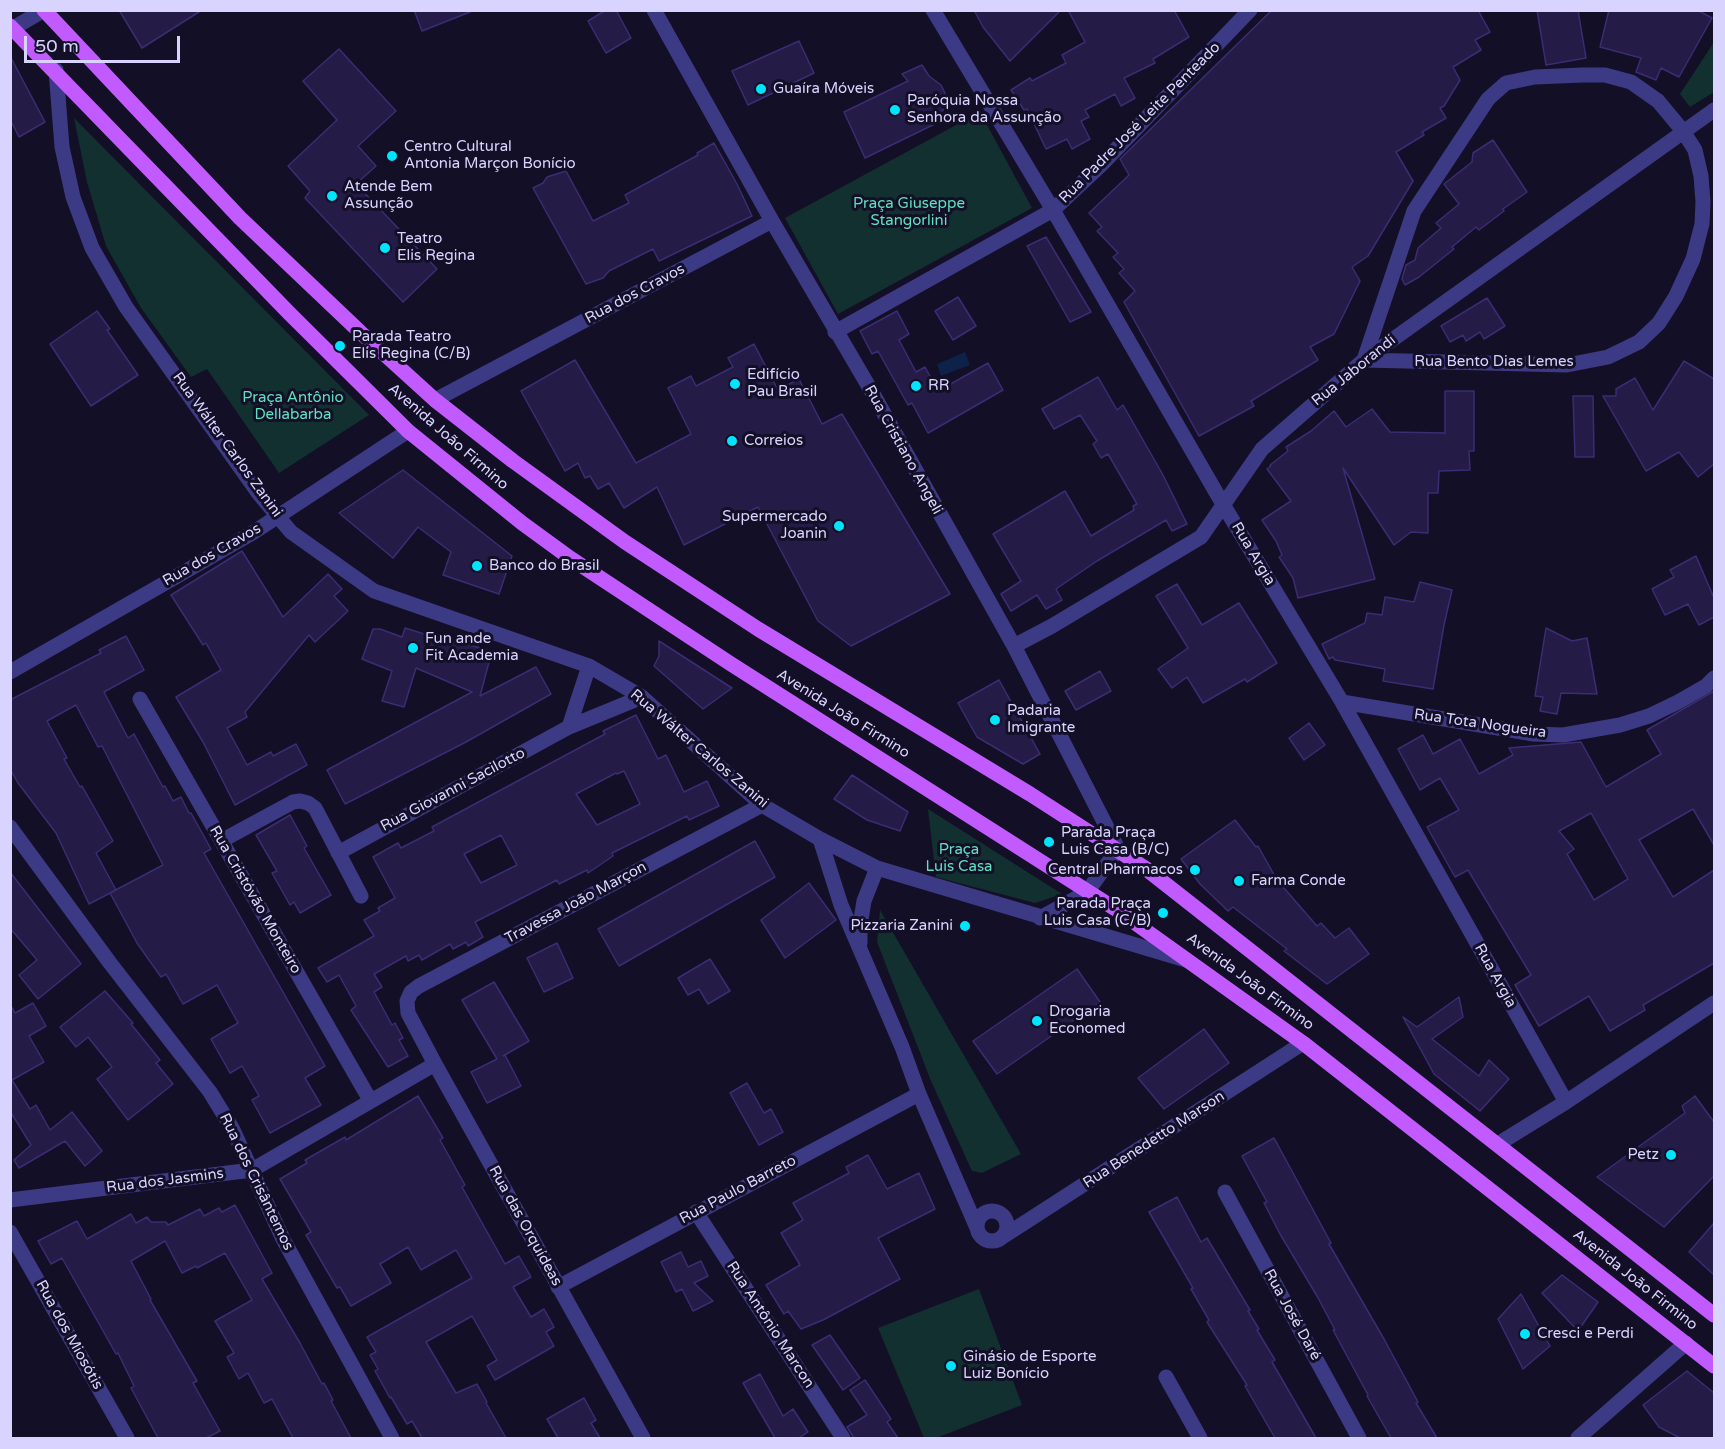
<!DOCTYPE html>
<meta charset="utf-8">
<style>
body{margin:0}
#map{position:relative;width:1725px;height:1449px;overflow:hidden;background:#130f26;font-family:"Varela Round",sans-serif}
canvas{display:block}
.frame{position:absolute;inset:0;border:12px solid #d9d4ff;pointer-events:none}
.scale{position:absolute;left:24px;top:36px;width:156px;height:27px;box-sizing:border-box;border:3px solid #d9d4ff;border-top:0;padding-left:8px;font-size:18px;line-height:21px;white-space:nowrap;color:#d9d4ff;-webkit-text-stroke:4px #130f26;paint-order:stroke}
</style>
<div id="map">
<canvas width="1725" height="1449"></canvas>
<div class="frame"></div>
<div class="scale">50 m</div>
</div>
<script>
const c = document.querySelector('canvas').getContext('2d');
c.lineJoin = 'round';
function fill(path, color) { c.fillStyle = color; c.fill(path, 'evenodd'); }
const shape = rows => new Path2D(rows.map(r => 'M' + r).join(''));
function stroke(path, color, width, dash) { c.strokeStyle = color; c.lineWidth = width; c.lineCap = dash ? 'butt' : 'round'; c.setLineDash(dash || []); c.stroke(path); }
function write(font, color, halo, rows, align = 'center') {
  c.font = font + ' "Varela Round",sans-serif'; c.lineWidth = 6; c.setLineDash([]); c.textBaseline = 'middle'; c.strokeStyle = halo; c.fillStyle = color; for (const [text, x, y, turn = 0] of rows) {
    c.save(); c.translate(x, y); c.rotate((+turn || 0) * Math.PI / 180); c.textAlign = isNaN(turn) ? turn : align; if (halo) c.strokeText(text, 0, 0); c.fillText(text, 0, 0); c.restore();
  }
}
const green = shape([
 [1714,42,1714,92,1690,107,1680,94],
 [980,112,1032,208,838,314,785,218],
 [74,118,369,415,279,473,207,369,191,377,141,308,106,246,87,182],
 [928,809,1062,894,1035,903,936,877],
 [880,910,1021,1154,982,1173,972,1171,931,1081,877,942],
 [979,1289,1022,1405,936,1438,924,1438,878,1328]
]);
const water = shape([
 [965,352,970,365,941,376,937,364]
]);
const building = shape([
 [119,10,202,10,142,48,119,10],
 [414,10,470,10,470,12,422,31,414,10],
 [606,10,616,10,631,38,606,53,588,21,606,10],
 [974,10,1061,10,1010,61,983,27,974,10],
 [1068,10,1174,10,1189,37,1153,59,1155,63,1124,78,1135,98,1121,106,1115,94,1085,110,1089,117,1081,121,1090,139,1072,149,1067,139,1046,149,1027,109,1024,110,1011,90,1030,78,1032,81,1066,63,1062,55,1085,42,1068,10],
 [1272,10,1478,10,1490,32,1475,40,1481,50,1453,67,1460,80,1444,106,1440,108,1446,118,1422,132,1424,135,1396,152,1413,181,1368,256,1352,267,1360,281,1334,334,1310,347,1318,360,1251,401,1254,406,1199,436,1124,302,1135,291,1119,273,1124,269,1113,257,1118,253,1097,231,1102,227,1089,213,1129,175,1120,159,1272,10],
 [1537,10,1578,10,1586,58,1546,65,1537,10],
 [1609,10,1697,10,1712,18,1679,77,1661,68,1656,80,1636,72,1641,58,1600,47,1609,10],
 [799,41,814,73,748,105,732,71,799,41],
 [339,49,396,111,358,146,376,166,356,184,437,269,403,302,305,198,310,191,288,166,337,120,303,81,339,49],
 [10,56,45,122,19,137,10,119,10,56],
 [922,65,929,76,941,85,945,93,945,109,940,112,943,120,865,158,844,112,908,81,902,74,922,65],
 [1493,140,1527,192,1503,209,1504,211,1479,230,1476,227,1452,247,1454,249,1419,277,1405,285,1402,279,1406,265,1415,260,1418,248,1441,228,1436,223,1459,204,1444,184,1472,162,1473,153,1493,140],
 [714,143,737,184,752,216,659,261,653,249,609,271,603,278,586,284,533,188,543,183,547,177,566,171,593,221,629,203,625,195,698,155,697,153,714,143],
 [1046,237,1091,312,1070,322,1027,246,1046,237],
 [958,297,976,326,953,340,935,311,958,297],
 [1487,298,1505,326,1484,339,1480,332,1466,341,1463,335,1450,342,1441,326,1487,298],
 [97,311,110,329,107,330,138,375,91,406,50,344,97,311],
 [897,311,909,334,899,340,916,372,925,367,938,391,988,363,1003,390,928,433,912,403,908,405,878,351,872,354,860,331,897,311],
 [754,344,778,390,799,379,822,424,842,414,950,594,851,646,818,621,758,507,684,545,657,487,624,508,609,483,598,489,590,476,585,478,578,463,565,471,521,391,575,360,636,463,691,434,668,388,691,376,696,386,733,367,728,358,754,344],
 [1684,361,1714,379,1714,464,1698,477,1679,452,1646,471,1603,396,1616,396,1616,389,1635,378,1653,410,1684,361],
 [1098,377,1117,410,1123,405,1163,475,1187,524,1172,531,1166,520,1097,561,1056,589,1062,600,1046,609,1037,595,1011,611,1001,594,1021,581,993,534,1065,491,1091,536,1134,510,1133,506,1137,504,1108,454,1101,458,1093,444,1097,441,1080,415,1054,429,1042,409,1098,377],
 [1445,391,1474,391,1474,451,1469,451,1470,470,1439,471,1438,493,1428,493,1428,533,1411,532,1394,545,1343,468,1375,579,1298,598,1293,578,1279,557,1282,555,1276,541,1262,520,1291,501,1267,469,1271,466,1270,465,1288,451,1286,447,1311,431,1334,411,1346,427,1372,409,1390,432,1445,433,1445,391],
 [1573,396,1593,396,1594,457,1575,457,1573,396],
 [403,470,512,556,499,594,443,575,451,552,418,527,393,558,339,513,403,470],
 [242,551,283,617,328,574,342,589,334,596,348,611,315,642,309,635,245,712,247,717,227,728,247,765,271,752,273,756,296,744,307,765,235,805,203,742,176,697,221,670,206,643,203,645,171,595,242,551],
 [1696,556,1714,598,1714,617,1699,625,1688,604,1665,615,1652,589,1674,577,1670,570,1696,556],
 [1420,582,1452,590,1444,625,1433,689,1383,681,1385,669,1335,660,1333,657,1329,659,1322,644,1365,623,1367,613,1382,615,1385,597,1414,602,1420,582],
 [1177,584,1202,625,1239,603,1277,663,1247,682,1245,679,1203,703,1187,677,1172,688,1158,669,1188,648,1156,596,1177,584],
 [405,628,453,643,454,641,492,651,480,696,536,667,551,694,466,742,345,804,327,770,472,692,416,668,404,707,382,701,392,671,362,659,373,629,380,629,402,637,405,628],
 [1546,628,1572,641,1587,638,1597,694,1561,693,1557,714,1540,711,1543,697,1535,696,1546,628],
 [126,636,144,670,104,692,128,738,134,734,163,787,165,786,173,801,181,797,189,813,191,813,211,849,204,853,325,1066,305,1078,321,1105,270,1133,252,1100,259,1096,242,1066,230,1073,211,1039,238,1023,217,985,183,1004,166,974,161,977,137,943,110,893,163,865,102,746,98,747,76,705,47,721,67,758,64,759,80,787,82,786,113,841,96,853,116,890,89,904,56,833,18,783,10,769,10,700,101,653,99,650,126,636],
 [659,641,732,688,703,709,654,666,659,656,659,641],
 [1100,671,1111,691,1076,710,1065,691,1100,671],
 [999,680,1040,754,1023,764,977,737,958,703,999,680],
 [1714,691,1714,845,1693,809,1639,840,1673,897,1714,870,1714,963,1643,1005,1645,1010,1610,1031,1589,996,1539,1026,1515,985,1531,975,1468,870,1455,877,1427,827,1459,810,1440,778,1420,790,1398,749,1423,735,1433,754,1460,739,1479,774,1513,755,1509,748,1581,742,1606,787,1661,754,1647,730,1714,691],
 [1591,813,1628,879,1594,900,1567,854,1574,849,1559,831,1591,813],
 [636,715,658,759,666,755,684,792,707,781,719,806,689,820,687,816,612,853,613,856,588,873,587,870,559,884,557,880,475,922,483,937,468,946,466,942,453,949,450,944,422,960,419,955,408,961,406,956,374,974,382,987,374,992,392,1025,395,1023,403,1038,399,1040,408,1056,388,1067,351,1010,356,1006,339,975,327,982,318,968,374,936,364,920,380,911,378,908,395,898,373,857,398,843,401,848,434,831,432,827,605,734,603,731,636,715],
 [624,771,640,804,597,825,576,794,616,773,617,774,624,771],
 [501,835,517,865,481,883,464,854,501,835],
 [1309,723,1325,745,1304,760,1289,738,1309,723],
 [852,775,908,812,900,831,867,820,834,799,852,775],
 [290,815,307,846,304,848,331,895,300,913,294,902,290,905,272,873,277,871,256,835,290,815],
 [1235,820,1256,847,1258,846,1277,880,1317,926,1321,923,1335,938,1349,928,1369,954,1327,984,1284,951,1287,949,1233,907,1228,911,1200,884,1181,859,1235,820],
 [755,841,775,877,619,966,598,929,755,841],
 [10,872,81,964,38,999,19,975,37,960,10,928,10,872],
 [809,883,836,920,785,958,761,920,809,883],
 [557,943,573,978,544,992,527,958,557,943],
 [710,959,730,991,708,1004,699,989,688,995,678,978,710,959],
 [1077,969,1100,1002,997,1074,973,1041,1077,969],
 [494,982,529,1041,503,1056,505,1055,521,1086,487,1103,471,1072,497,1059,462,1000,494,982],
 [105,991,133,1023,131,1024,160,1060,156,1063,173,1084,128,1120,97,1079,112,1067,88,1037,76,1047,60,1027,105,991],
 [1459,997,1463,1017,1432,1039,1479,1076,1489,1060,1509,1079,1480,1111,1434,1074,1403,1017,1417,1027,1459,997],
 [33,1003,46,1026,29,1036,44,1062,12,1080,30,1109,36,1105,50,1130,72,1112,102,1151,85,1166,65,1141,19,1168,14,1160,31,1145,10,1111,10,1004,15,1013,33,1003],
 [1204,1029,1229,1063,1164,1109,1138,1078,1204,1029],
 [747,1083,764,1113,771,1109,783,1132,759,1145,730,1093,747,1083],
 [418,1096,443,1138,440,1140,465,1185,462,1187,505,1264,519,1256,531,1277,513,1287,531,1317,544,1309,554,1327,546,1332,554,1346,495,1380,487,1366,497,1360,472,1316,426,1342,456,1393,477,1384,487,1402,486,1403,506,1438,422,1438,412,1421,407,1424,391,1397,390,1398,375,1371,378,1369,370,1355,376,1352,367,1337,472,1278,456,1250,421,1270,408,1247,380,1264,391,1283,351,1306,340,1287,337,1288,306,1235,311,1232,280,1179,307,1163,305,1160,345,1137,346,1140,418,1096],
 [1695,1096,1714,1122,1714,1176,1664,1227,1597,1177,1685,1113,1682,1106,1695,1096],
 [1274,1138,1331,1243,1329,1244,1384,1339,1418,1402,1416,1403,1437,1438,1391,1438,1367,1396,1368,1395,1333,1330,1335,1330,1317,1296,1280,1234,1264,1203,1267,1202,1242,1156,1274,1138],
 [868,1155,887,1189,919,1173,935,1209,878,1238,900,1279,823,1320,801,1329,788,1311,784,1314,766,1285,800,1265,781,1233,803,1220,793,1203,849,1173,846,1167,868,1155],
 [1177,1197,1201,1242,1207,1238,1250,1310,1248,1311,1259,1329,1257,1330,1275,1360,1272,1362,1316,1438,1275,1438,1245,1386,1247,1385,1207,1322,1209,1320,1191,1289,1193,1288,1149,1212,1177,1197],
 [235,1205,272,1273,262,1279,300,1343,322,1384,324,1383,333,1400,331,1401,351,1438,293,1438,272,1399,264,1403,248,1373,239,1379,227,1357,234,1353,215,1321,252,1300,225,1253,197,1268,196,1266,182,1273,165,1241,131,1261,151,1299,150,1300,197,1381,193,1383,220,1431,206,1438,158,1438,131,1388,134,1386,118,1353,116,1354,62,1258,51,1264,38,1241,77,1221,87,1239,131,1214,136,1223,147,1217,151,1222,166,1222,168,1225,200,1209,204,1216,219,1208,222,1212,235,1205],
 [1714,1223,1714,1275,1689,1252,1714,1223],
 [681,1252,688,1267,701,1261,708,1276,694,1283,713,1301,693,1311,682,1289,676,1292,661,1262,681,1252],
 [1562,1275,1598,1302,1578,1331,1542,1293,1562,1275],
 [1521,1294,1550,1346,1523,1369,1498,1319,1521,1294],
 [830,1335,860,1378,843,1390,812,1345,830,1335],
 [1687,1371,1714,1393,1714,1438,1680,1438,1659,1427,1643,1405,1687,1371],
 [760,1374,783,1416,793,1409,808,1432,799,1438,775,1438,743,1383,760,1374],
 [865,1380,891,1419,887,1422,898,1438,854,1438,847,1427,867,1415,850,1390,865,1380],
 [584,1398,596,1420,591,1423,600,1438,558,1438,547,1419,584,1398]
]);
const minor = shape([
 [654,10,772,221,872,392,1014,646,1118,849,1087,892,1040,918],
 [933,10,1053,210,1224,506,1342,702,1566,1102],
 [10,30,44,10],
 [56,70,62,147,73,197,92,248,126,307,259,494,291,532,374,591,589,666,642,697,762,805,820,839,877,868,1186,960],
 [1583,75,1605,75,1631,82,1658,101,1683,131,1695,150,1701,176,1703,202,1702,224,1693,259,1676,296,1659,323,1639,342,1608,357,1567,365,1364,360,1414,211,1488,99,1506,83,1535,77,1583,75],
 [835,332,1053,210,1103,163,1250,10],
 [435,400,772,221],
 [1014,646,1052,626,1201,537,1262,449,1364,360,1714,110],
 [10,672,254,532,408,431],
 [140,699,370,1100],
 [1342,702,1534,734,1563,735,1620,725,1649,716,1678,702,1706,686,1714,678],
 [569,727,589,666],
 [10,827,110,963,210,1092,232,1128,283,1239,392,1438],
 [820,839,841,905,902,1047,919,1094,977,1228],
 [221,841,293,802,300,801,308,803,315,808,361,896],
 [338,853,569,727,642,697],
 [860,943,860,926,864,901,877,868],
 [1498,1144,1566,1102,1714,1003],
 [1225,1192,1359,1438],
 [10,1200,252,1170,435,1064],
 '977 1226a15 15 0 1 1 30 0a15 15 0 1 1-30 0Z',
 [696,1212,843,1438],
 [10,1232,127,1438],
 [1004,1236,1303,1043],
 [558,1287,919,1094],
 [1166,1377,1200,1438],
 [643,1438,435,1064,408,1013,407,1001,411,992,419,986,762,805],
 [1578,1438,1686,1343]
]);
const major = shape([
 [44,10,240,218,360,332,435,400,513,461,625,542,758,629,1030,794,1145,868,1714,1315],
 [10,26,290,314,408,431,522,523,570,558,731,664,1117,910,1303,1043,1714,1366]
]);
const markers = [
 [761,89,6,"#00e5ff"],
 [895,110,6,"#00e5ff"],
 [392,156,6,"#00e5ff"],
 [332,196,6,"#00e5ff"],
 [385,248,6,"#00e5ff"],
 [340,346,6,"#00e5ff"],
 [735,384,6,"#00e5ff"],
 [916,386,6,"#00e5ff"],
 [732,441,6,"#00e5ff"],
 [839,526,6,"#00e5ff"],
 [477,566,6,"#00e5ff"],
 [413,648,6,"#00e5ff"],
 [995,720,6,"#00e5ff"],
 [1049,842,6,"#00e5ff"],
 [1195,870,6,"#00e5ff"],
 [1239,881,6,"#00e5ff"],
 [1163,913,6,"#00e5ff"],
 [965,926,6,"#00e5ff"],
 [1037,1021,6,"#00e5ff"],
 [1671,1155,6,"#00e5ff"],
 [1525,1334,6,"#00e5ff"],
 [951,1366,6,"#00e5ff"]
];
const poiNames = [
 ["Guaíra Móveis",773,89],
 ["Paróquia Nossa",907,101],
 ["Senhora da Assunção",907,118],
 ["Centro Cultural",404,147],
 ["Antonia Marçon Bonício",404,164],
 ["Atende Bem",344,187],
 ["Assunção",344,204],
 ["Teatro",397,239],
 ["Elis Regina",397,256],
 ["Parada Teatro",352,337],
 ["Elis Regina (C/B)",352,354],
 ["Edifício",747,375],
 ["Pau Brasil",747,392],
 ["RR",928,386],
 ["Correios",744,441],
 ["Supermercado",827,517,"right"],
 ["Joanin",827,534,"right"],
 ["Banco do Brasil",489,566],
 ["Fun ande",425,639],
 ["Fit Academia",425,656],
 ["Padaria",1007,711],
 ["Imigrante",1007,728],
 ["Parada Praça",1061,833],
 ["Luis Casa (B/C)",1061,850],
 ["Central Pharmacos",1183,870,"right"],
 ["Farma Conde",1251,881],
 ["Parada Praça",1151,904,"right"],
 ["Luis Casa (C/B)",1151,921,"right"],
 ["Pizzaria Zanini",953,926,"right"],
 ["Drogaria",1049,1012],
 ["Economed",1049,1029],
 ["Petz",1659,1155,"right"],
 ["Cresci e Perdi",1537,1334],
 ["Ginásio de Esporte",963,1357],
 ["Luiz Bonício",963,1374]
];
const streetNames = [
 ["Rua Padre José Leite Penteado",1140,123,-45],
 ["Rua dos Cravos",635,294,-28],
 ["Rua Bento Dias Lemes",1494,362],
 ["Rua Jaborandi",1354,371,-39],
 ["Avenida João Firmino",448,437,41],
 ["Rua Wálter Carlos Zanini",227,445,54],
 ["Rua Cristiano Angeli",903,450,61],
 ["Rua Argia",1253,554,59],
 ["Rua dos Cravos",212,555,-30],
 ["Avenida João Firmino",843,714,32],
 ["Rua Tota Nogueira",1480,724,8],
 ["Rua Wálter Carlos Zanini",699,749,40],
 ["Rua Giovanni Sacilotto",453,790,-28],
 ["Rua Cristóvão Monteiro",255,900,60],
 ["Travessa João Marçon",576,903,-28],
 ["Rua Argia",1495,976,61],
 ["Avenida João Firmino",1250,982,36],
 ["Rua Benedetto Marson",1154,1140,-33],
 ["Rua dos Jasmins",165,1181,-7],
 ["Rua dos Crisântemos",256,1182,64],
 ["Rua Paulo Barreto",738,1190,-28],
 ["Rua das Orquídeas",525,1226,61],
 ["Avenida João Firmino",1635,1280,38],
 ["Rua José Daré",1292,1315,61],
 ["Rua Antônio Marcon",770,1325,57],
 ["Rua dos Miosótis",69,1335,61]
];
const parkNames = [
 ["Praça Giuseppe",909,204],
 ["Stangorlini",909,221],
 ["Praça Antônio",293,398],
 ["Dellabarba",293,415],
 ["Praça",959,850],
 ["Luis Casa",959,867]
];
fill(green, '#12302f');
fill(water, '#0c2248');
fill(building, '#241b47');
stroke(building, '#3b2d73', 1.5);
stroke(minor, '#3d3a85', 15);
stroke(major, '#c25bff', 15);
for (const [x, y, r, color] of markers) { const dot = new Path2D(); dot.arc(x, y, r, 0, 2 * Math.PI); c.fillStyle = color; c.fill(dot); stroke(dot, '#130f26', 2); }
write('15px', '#d9d4ff', '#130f26', poiNames, 'left');
write('15px', '#d9d4ff', '#130f26', streetNames);
write('15px', '#5fe0c0', '#130f26', parkNames);
</script>
